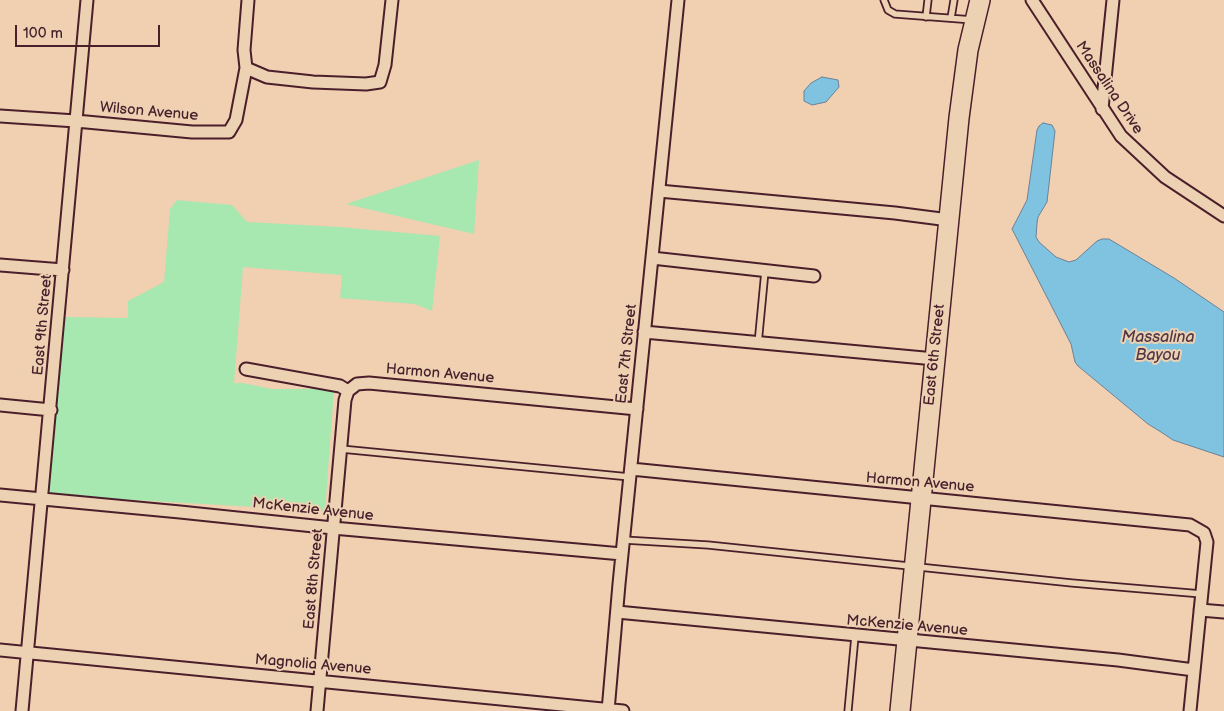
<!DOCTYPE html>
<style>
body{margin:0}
#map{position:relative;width:1224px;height:711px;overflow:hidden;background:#f1cfb1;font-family:"Balsamiq Sans",sans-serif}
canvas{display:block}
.scale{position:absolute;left:15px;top:25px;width:145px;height:22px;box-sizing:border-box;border:2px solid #4a1f2b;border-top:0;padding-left:6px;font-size:15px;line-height:18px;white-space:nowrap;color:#4a1f2b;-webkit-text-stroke:4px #ecd2b3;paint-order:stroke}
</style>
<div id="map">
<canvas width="1224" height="711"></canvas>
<div class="scale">100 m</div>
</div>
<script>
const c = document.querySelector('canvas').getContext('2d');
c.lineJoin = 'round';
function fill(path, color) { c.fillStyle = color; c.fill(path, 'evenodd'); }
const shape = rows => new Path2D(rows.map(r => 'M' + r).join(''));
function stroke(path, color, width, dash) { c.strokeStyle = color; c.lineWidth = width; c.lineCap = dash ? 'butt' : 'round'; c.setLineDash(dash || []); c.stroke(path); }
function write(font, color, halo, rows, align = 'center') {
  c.font = font + ' "Balsamiq Sans",sans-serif'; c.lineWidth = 4; c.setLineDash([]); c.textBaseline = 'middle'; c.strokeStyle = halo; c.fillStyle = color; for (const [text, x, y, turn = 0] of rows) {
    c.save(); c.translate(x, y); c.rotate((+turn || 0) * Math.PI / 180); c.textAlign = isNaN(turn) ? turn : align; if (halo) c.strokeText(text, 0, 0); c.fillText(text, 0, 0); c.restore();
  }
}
const green = shape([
 [479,160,474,234,346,204],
 [177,200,232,205,247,222,340,227,440,236,432,311,415,304,340,298,342,275,243,267,234,383,243,383,272,389,334,389,325,511,48,495,64,317,128,318,128,301,164,282,170,209]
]);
const water = shape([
 [822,77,838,80,839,87,826,102,812,105,804,101,804,91,811,83,822,77],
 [1043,123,1052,125,1055,131,1047,202,1038,217,1037,223,1036,237,1039,242,1056,257,1069,262,1076,260,1097,241,1102,239,1109,239,1174,278,1224,312,1224,457,1173,440,1161,432,1148,424,1078,366,1075,362,1071,344,1012,229,1027,200,1037,130,1039,126,1043,123]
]);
const lane = shape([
 [884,0,888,10,895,14,973,20],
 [926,17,928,0],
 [951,18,954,0],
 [758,344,765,271],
 [341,449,630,477],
 [624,540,708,545,1072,583,1202,594],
 [848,711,855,636]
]);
const street = shape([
 [1032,0,1121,136,1165,177,1224,216],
 [246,68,267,77,313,82,366,84,380,82,385,65,392,0],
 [1102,109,1113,0],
 [0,116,76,121,192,132,229,132,236,120,246,68,244,50,248,0],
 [659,191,895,213,949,220],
 [652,258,814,276],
 [0,265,63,270],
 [644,332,935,359],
 [246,369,340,386,348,391],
 [0,405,51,410],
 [631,469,1190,525,1204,533,1207,542,1190,711],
 [0,495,180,512,333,528,622,554],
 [1200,610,1224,612],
 [617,612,1118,660,1194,670],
 [0,650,623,711],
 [22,711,87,0],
 [317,711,345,400,348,391,357,384,369,383,637,409],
 [608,711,619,584,678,0]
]);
const primary = shape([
 [900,711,959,118,968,50,980,0]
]);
const streetNames = [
 ["Massalina Drive",1109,88,56],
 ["Wilson Avenue",149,112,5],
 ["East 9th Street",43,325,-85],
 ["East 7th Street",627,354,-84],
 ["East 6th Street",935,355,-84],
 ["Harmon Avenue",440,374,5],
 ["Harmon Avenue",920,483,5],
 ["McKenzie Avenue",313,510,6],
 ["East 8th Street",314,579,-85],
 ["McKenzie Avenue",907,626,5],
 ["Magnolia Avenue",313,665,5]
];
const waterNames = [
 ["Massalina",1158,338],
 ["Bayou",1158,356]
];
fill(green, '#a7e7b0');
fill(water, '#80c3e0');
stroke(water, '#6a8198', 1);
stroke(lane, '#4a1f2b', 9);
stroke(street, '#4a1f2b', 15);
stroke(primary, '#4a1f2b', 22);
stroke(lane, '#ecd2b3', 5.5);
stroke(street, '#ecd2b3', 11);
stroke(primary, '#ecd2b3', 19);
write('15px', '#4a1f2b', '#ecd2b3', streetNames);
write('italic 16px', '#523846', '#ecd2b3', waterNames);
</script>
